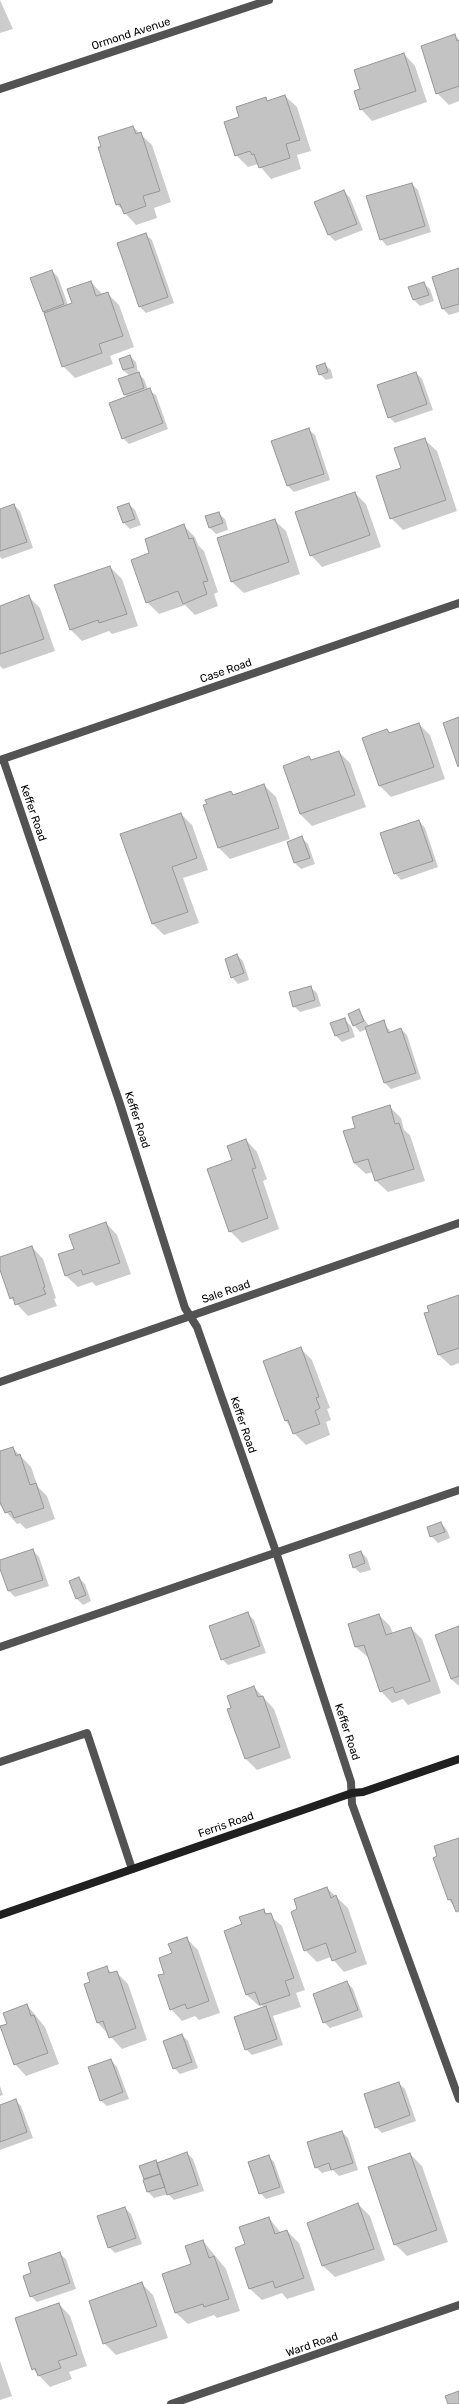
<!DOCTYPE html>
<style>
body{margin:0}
canvas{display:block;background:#fff}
</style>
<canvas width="459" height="2404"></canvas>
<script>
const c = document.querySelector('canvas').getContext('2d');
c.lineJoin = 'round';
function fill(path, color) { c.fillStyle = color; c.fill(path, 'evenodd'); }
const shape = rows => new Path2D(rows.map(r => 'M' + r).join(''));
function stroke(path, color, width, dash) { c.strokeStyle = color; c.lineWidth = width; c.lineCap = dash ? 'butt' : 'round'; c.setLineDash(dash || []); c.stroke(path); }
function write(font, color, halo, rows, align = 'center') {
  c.font = font + ' Rubik,sans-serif'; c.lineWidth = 3; c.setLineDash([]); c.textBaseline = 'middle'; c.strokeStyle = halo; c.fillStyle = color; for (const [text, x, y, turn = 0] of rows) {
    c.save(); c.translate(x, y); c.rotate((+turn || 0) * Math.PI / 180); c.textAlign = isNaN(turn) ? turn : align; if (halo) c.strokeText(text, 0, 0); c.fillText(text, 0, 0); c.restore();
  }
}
const shadow = shape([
 [0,0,13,29,0,33],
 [455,36,459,40,459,101,449,105,437,93],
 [404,54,415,66,427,102,372,121,361,109],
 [285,96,297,107,311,151,297,155,301,169,271,179,258,164,248,167,236,155,240,118,266,99,268,101],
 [133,127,152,145,171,202,154,208,157,218,136,225,117,204],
 [412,184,418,190,431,232,387,246,381,239],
 [344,191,350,198,363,230,335,241,329,235,316,203],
 [145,234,152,240,174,303,146,313,140,307,118,243],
 [459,269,459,312,449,315,443,309],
 [52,271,58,277,68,305,73,304,91,282,103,295,107,293,119,305,134,347,110,356,113,364,75,378,63,366,43,311],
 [423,283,430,289,434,301,420,306,413,299],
 [130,356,136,362,138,373,144,379,148,390,156,395,168,429,129,444,123,438,127,397,124,394,130,376,123,370,120,359],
 [324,364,331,370,333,378,326,380,320,374],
 [416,373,422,379,433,410,395,423,389,417],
 [308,429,315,435,330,480,294,492,288,486,273,441],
 [425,440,437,451,457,511,403,530,391,518,402,468],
 [355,493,366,504,381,547,322,567,311,555],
 [129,504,135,510,141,525,130,529,124,523],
 [14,505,20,511,33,548,2,559,0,557,0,510],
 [218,513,225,519,228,530,216,534,210,528],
 [274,520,286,531,300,574,244,593,232,582,218,539],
 [184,526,195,537,198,545,204,551,218,592,214,594,218,606,195,615,185,605,159,614,147,602,151,554],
 [110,567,122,579,138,626,112,634,109,631,82,641,70,629],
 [29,597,40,608,55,651,3,669,0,666,0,607],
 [419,724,430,735,445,779,391,797,380,786,387,730,391,733],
 [339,752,350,763,366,807,312,826,300,814,284,766,309,757,313,761],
 [264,785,276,797,290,839,230,859,219,848,231,792,234,795],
 [181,814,192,825,208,870,183,878,199,923,164,935,152,923],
 [419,821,425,828,438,867,401,880,395,873],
 [302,838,308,844,315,864,301,869,295,863,288,843],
 [237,955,243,961,249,980,238,984,232,977],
 [310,987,317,993,321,1006,300,1012,294,1006],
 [358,1010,369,1026,383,1022,391,1032,401,1029,407,1035,421,1079,391,1089,385,1083,367,1029,360,1032,354,1025],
 [345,1020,351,1026,355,1037,342,1042,336,1036,332,1024],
 [389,1106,401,1118,404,1130,410,1135,425,1181,388,1192,376,1181,373,1172,366,1174,354,1163,345,1132,356,1128],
 [246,1140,257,1152,267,1179,263,1181,279,1229,242,1243,230,1231,234,1160],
 [106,1223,117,1235,131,1274,96,1286,92,1282,78,1287,66,1276,59,1254,75,1249],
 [32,1247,43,1259,56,1298,54,1299,57,1306,28,1316,11,1298,0,1267,0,1258],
 [459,1296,459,1363,451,1366,439,1355],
 [300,1348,312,1360,330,1408,327,1409,331,1420,326,1422,330,1435,306,1445,294,1433,286,1421,264,1362],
 [13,1448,31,1467,38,1487,47,1496,55,1519,26,1529,20,1523,17,1524,0,1505,0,1452],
 [441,1523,447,1530,450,1538,438,1543,431,1536],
 [32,1550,39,1557,49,1586,15,1597,9,1591,0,1561],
 [361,1552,367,1558,371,1570,360,1573,354,1567],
 [79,1578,85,1584,91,1601,83,1605,77,1599],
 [248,1614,254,1620,266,1653,228,1665,222,1659],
 [379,1615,390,1626,393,1634,411,1628,422,1639,441,1693,408,1705,403,1699,392,1703,381,1691,369,1658,356,1647,349,1625],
 [459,1627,459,1686,451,1679],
 [254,1687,274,1709,291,1758,257,1770,246,1759,232,1709],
 [459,1839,459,1913,449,1900],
 [327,1888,348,1908,367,1964,344,1972,331,1957,317,1962,305,1950],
 [263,1910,282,1926,305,1990,296,1993,301,2007,273,2016,283,2045,252,2055,246,2049,264,2008,262,2005,259,2006,247,1995,225,1931,244,1925],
 [186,1938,198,1950,220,2013,199,2020,195,2016,182,2021,171,2009,165,1974,173,1954],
 [106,1968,112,1973,116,1972,128,1984,147,2040,122,2049,98,2023,91,1983],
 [347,1982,353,1989,363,2017,330,2028,324,2022],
 [27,2005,45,2027,59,2064,26,2076,15,2064,8,2025],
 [182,2035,188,2041,198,2068,180,2074,174,2068],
 [111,2060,117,2067,129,2099,107,2106,100,2100],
 [398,2083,405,2089,416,2121,382,2133,376,2127],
 [0,2086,3,2095,0,2096],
 [15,2100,21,2106,33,2138,0,2150,0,2106],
 [342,2132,348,2138,358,2170,339,2176,333,2170,322,2173,316,2167],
 [187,2153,193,2159,204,2191,174,2200,168,2194,154,2198,148,2192,141,2167],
 [410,2154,422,2166,448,2242,407,2256,395,2244],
 [268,2156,274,2162,285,2193,266,2199,260,2193],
 [358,2204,370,2216,385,2260,335,2277,323,2266,308,2223],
 [125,2208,131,2214,142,2244,115,2253,109,2247],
 [269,2218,281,2233,287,2231,299,2243,315,2290,287,2299,282,2293,262,2300,250,2289,237,2248,247,2245],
 [203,2241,226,2269,240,2311,217,2318,214,2315,188,2324,176,2313,192,2264],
 [59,2253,66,2259,76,2289,37,2302,31,2296,32,2273],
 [142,2284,153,2295,168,2338,116,2355,104,2343],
 [59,2304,70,2316,87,2366,69,2372,72,2379,50,2387,33,2369],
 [0,2361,12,2396,0,2400]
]);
const building = shape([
 [455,34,457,41,459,40,459,86,436,94,421,46,455,34],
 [404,53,416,91,360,110,354,91,360,89,354,70,404,53],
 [285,95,300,140,286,144,290,158,259,168,254,154,252,155,250,151,235,156,224,122,239,117,236,107,266,97,267,101,285,95],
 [133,126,136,134,141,132,160,191,143,196,146,206,124,214,120,204,116,205,98,147,101,147,98,137,133,126],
 [412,183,425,226,380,240,366,196,412,183],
 [344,190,357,224,328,235,314,202,344,190],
 [146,233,168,297,139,307,117,243,146,233],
 [459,268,459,304,442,309,432,277,459,268],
 [52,270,64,304,43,312,30,278,52,270],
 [91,281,96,296,108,292,123,336,99,344,102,353,62,367,44,313,72,303,67,289,91,281],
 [424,282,429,295,413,300,408,287,424,282],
 [130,355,134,367,123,370,119,359,130,355],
 [325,363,328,372,319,375,316,366,325,363],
 [139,372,144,388,124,395,118,379,139,372],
 [416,372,427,404,388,418,377,385,416,372],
 [150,388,163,423,122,439,109,403,150,388],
 [309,428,324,474,287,486,271,441,309,428],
 [425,438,446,500,390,519,376,476,401,468,394,448,425,438],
 [355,492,370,535,310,556,295,512,355,492],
 [129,503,135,519,123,523,117,507,129,503],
 [14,504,27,542,0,551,0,509,14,504],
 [219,512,223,523,209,528,205,516,219,512],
 [275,519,289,562,231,582,217,538,275,519],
 [184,524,189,539,193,538,208,581,203,582,207,594,183,604,178,591,146,603,131,560,149,553,145,539,184,524],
 [110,566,127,614,99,623,98,620,70,630,54,585,110,566],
 [29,595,44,639,0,654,0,606,29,595],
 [459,717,459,766,458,767,443,723,459,717],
 [419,723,434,767,379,786,362,738,387,729,389,733,419,723],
 [339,751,355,795,300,814,283,766,309,756,311,760,339,751],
 [264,784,279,828,218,848,203,805,207,804,205,800,231,791,233,795,264,784],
 [181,813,197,858,172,867,188,912,152,924,120,834,181,813],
 [419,820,433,861,394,874,380,833,419,820],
 [302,836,310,858,294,863,287,842,302,836],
 [237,954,244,973,231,978,225,959,237,954],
 [311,986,315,1000,293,1007,289,992,311,986],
 [359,1009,364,1021,353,1026,348,1014,359,1009],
 [345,1018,349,1031,335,1036,330,1023,345,1018],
 [384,1020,388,1033,401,1028,416,1073,384,1083,365,1027,384,1020],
 [390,1105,395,1124,399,1123,414,1169,375,1181,368,1159,354,1163,343,1131,355,1128,352,1117,390,1105],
 [246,1139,256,1168,252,1169,268,1218,229,1232,207,1169,232,1160,227,1146,246,1139],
 [106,1222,120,1263,83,1275,81,1270,65,1276,58,1254,74,1249,69,1235,106,1222],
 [32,1246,45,1287,43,1288,46,1294,15,1305,13,1297,10,1299,0,1270,0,1257,32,1246],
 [459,1295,459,1348,438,1355,424,1313,429,1312,427,1306,459,1295],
 [301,1347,319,1397,316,1398,320,1408,315,1411,320,1424,293,1434,288,1420,285,1421,263,1361,301,1347],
 [13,1447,16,1456,20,1454,30,1485,36,1483,44,1508,14,1518,11,1511,5,1513,0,1502,0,1451,13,1447],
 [441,1522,445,1532,430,1537,427,1527,441,1522],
 [33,1549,43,1580,8,1591,0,1569,0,1560,33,1549],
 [361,1551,365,1563,353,1568,349,1555,361,1551],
 [79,1577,86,1595,76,1599,69,1581,79,1577],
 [248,1612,260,1646,221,1660,209,1626,248,1612],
 [379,1614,386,1635,411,1627,430,1681,395,1693,393,1687,380,1692,364,1645,355,1647,348,1624,379,1614],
 [459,1626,459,1676,451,1679,435,1635,459,1626],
 [254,1686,258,1697,263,1696,280,1747,245,1759,227,1709,231,1708,227,1696,254,1686],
 [459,1838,459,1910,456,1912,451,1899,448,1900,433,1858,437,1856,434,1846,459,1838],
 [327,1887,331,1898,336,1895,356,1952,332,1961,326,1943,304,1951,291,1912,297,1909,294,1899,327,1887],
 [264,1909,265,1914,271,1913,294,1978,285,1981,290,1995,260,2005,255,1992,246,1995,224,1931,242,1924,239,1917,264,1909],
 [187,1937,209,2001,187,2009,185,2004,170,2010,158,1975,164,1974,159,1958,172,1953,168,1944,187,1937],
 [107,1966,109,1973,117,1971,136,2028,109,2038,103,2021,97,2023,84,1984,90,1982,87,1973,107,1966],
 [347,1981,358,2010,323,2023,313,1994,347,1981],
 [27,2004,31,2016,34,2015,48,2053,14,2065,0,2026,7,2024,3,2013,27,2004],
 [266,2006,277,2039,245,2050,234,2017,266,2006],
 [182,2034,192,2062,173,2069,163,2041,182,2034],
 [111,2059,123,2092,100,2101,88,2067,111,2059],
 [399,2082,410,2115,375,2128,364,2094,399,2082],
 [16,2099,27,2132,0,2142,0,2105,16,2099],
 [342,2131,353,2163,331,2170,329,2163,315,2168,307,2142,342,2131],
 [187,2152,198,2185,167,2195,157,2163,187,2152],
 [410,2153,437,2230,394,2245,368,2167,410,2153],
 [269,2155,280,2187,259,2194,248,2162,269,2155],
 [156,2160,160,2174,144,2179,139,2166,156,2160],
 [160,2174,165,2187,147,2192,143,2180,160,2174],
 [358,2203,374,2249,322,2266,307,2223,358,2203],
 [125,2207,136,2238,108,2248,97,2216,125,2207],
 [269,2217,275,2234,287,2230,304,2278,275,2288,273,2281,249,2289,235,2248,245,2244,239,2227,269,2217],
 [203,2240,209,2258,214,2256,229,2299,204,2307,203,2304,175,2313,162,2274,191,2264,185,2246,203,2240],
 [60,2252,70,2283,30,2297,23,2276,31,2273,28,2263,60,2252],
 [142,2282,157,2326,103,2344,89,2301,142,2282],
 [59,2303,77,2355,58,2361,61,2368,38,2376,35,2368,32,2370,15,2318,59,2303],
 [459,2391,459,2404,448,2404,445,2396,459,2391]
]);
const lane = shape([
 [0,1647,459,1490],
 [0,1762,87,1733,132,1869]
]);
const street = shape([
 [0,89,269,0],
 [3,759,119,1101,185,1308,197,1327,276,1552,351,1782,352,1804,459,2099],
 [0,760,459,603],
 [0,1382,459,1223],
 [171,2404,459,2305]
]);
const secondary = shape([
 [0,1915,352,1793,363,1792,459,1759]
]);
const streetNames = [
 ["Ormond Avenue",131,34,-18],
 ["Case Road",226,671,-19],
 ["Keffer Road",33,813,71],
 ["Keffer Road",137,1120,72],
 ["Sale Road",226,1292,-19],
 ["Keffer Road",243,1425,71],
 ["Keffer Road",347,1732,72],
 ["Ferris Road",226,1825,-19],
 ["Ward Road",312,2345,-19]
];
fill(shadow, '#0003');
fill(building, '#c3c3c3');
stroke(building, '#979797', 1);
stroke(lane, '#535353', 8);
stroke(street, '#535353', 8);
stroke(secondary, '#202020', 8);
write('11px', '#000', '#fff', streetNames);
</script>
